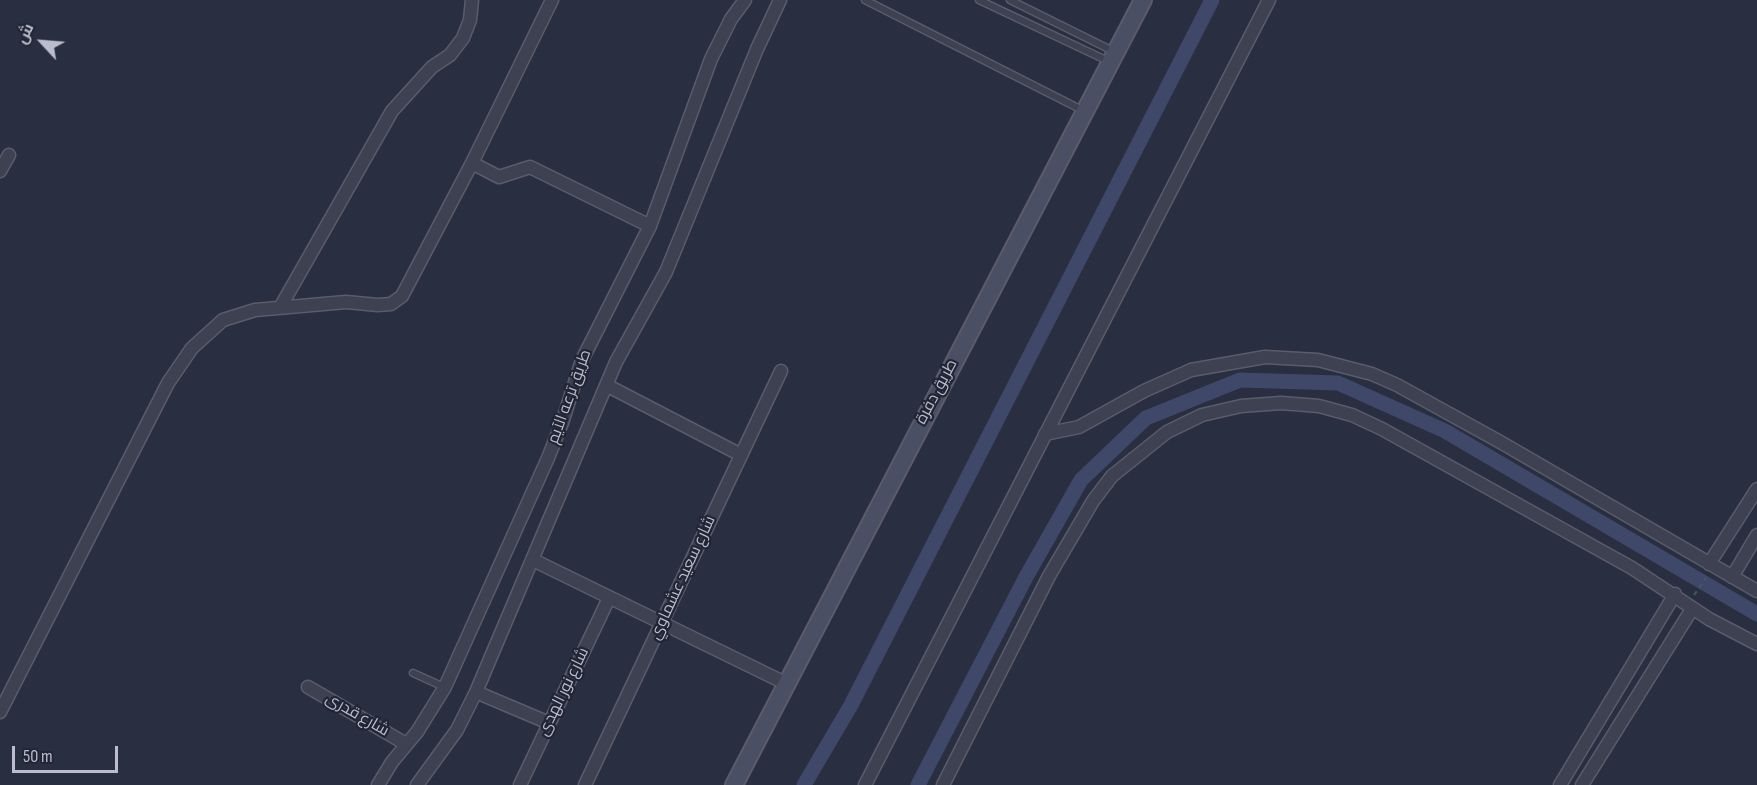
<!DOCTYPE html>
<meta charset="utf-8">
<style>
body{margin:0}
#map{position:relative;width:1757px;height:785px;overflow:hidden;background:#292e41;font-family:"Sofia Sans Condensed",Cairo,sans-serif}
canvas{display:block}
.north{position:absolute;left:12px;top:12px;width:60px;height:60px;-webkit-text-stroke:4px #212636;paint-order:stroke;rotate:296deg;font-size:16px;font-weight:700;line-height:24px;text-align:center;color:#babdcb}
.north::after{content:'';display:block;margin:auto;width:21px;height:27px;background:#babdcb;clip-path:polygon(50% 0,100% 100%,50% 72%,0 100%)}
.scale{position:absolute;left:12px;top:746px;width:106px;height:27px;box-sizing:border-box;border:3px solid #babdcb;border-top:0;padding-left:8px;font-size:18px;line-height:21px;white-space:nowrap;color:#babdcb;-webkit-text-stroke:4px #212636;paint-order:stroke}
</style>
<div id="map">
<canvas width="1757" height="785"></canvas>
<div class="north">ش</div>
<div class="scale">50 m</div>
</div>
<script>
const c = document.querySelector('canvas').getContext('2d');
c.lineJoin = 'round';
const shape = rows => new Path2D(rows.map(r => 'M' + r).join(''));
function stroke(path, color, width, dash) { c.strokeStyle = color; c.lineWidth = width; c.lineCap = dash ? 'butt' : 'round'; c.setLineDash(dash || []); c.stroke(path); }
function write(font, color, halo, rows, align = 'center') {
  c.font = font + ' "Sofia Sans Condensed",Cairo,sans-serif'; c.lineWidth = 4.5; c.setLineDash([]); c.textBaseline = 'middle'; c.strokeStyle = halo; c.fillStyle = color; for (const [text, x, y, turn = 0] of rows) {
    c.save(); c.translate(x, y); c.rotate((+turn || 0) * Math.PI / 180); c.textAlign = isNaN(turn) ? turn : align; if (halo) c.strokeText(text, 0, 0); c.fillText(text, 0, 0); c.restore();
  }
}
const canal = shape([
 [804,785,851,705,1212,0],
 [918,785,1026,577,1081,480,1146,418,1240,380,1338,383,1445,431,1757,614]
]);
const path = shape([
 [1694,595,1706,578]
]);
const service = shape([
 [865,0,1084,111],
 [979,0,1110,62],
 [1010,0,1115,52],
 [413,673,444,687]
]);
const minor = shape([
 [472,163,499,177,530,167,650,226],
 [0,171,9,155],
 [281,306,392,111,432,67,450,55,463,38,470,20,472,0],
 [608,386,741,455],
 [1045,434,1079,427,1144,391,1191,370,1265,357,1318,360,1372,374,1397,385,1502,443,1757,591],
 [533,560,787,684],
 [1709,564,1757,489],
 [1732,577,1757,535],
 [308,687,406,744],
 [476,692,549,723],
 [0,712,168,383,192,348,223,320,255,310,346,302,378,305,391,304,402,296,472,163,552,0],
 [378,785,392,762,417,732,445,687,548,458,562,423,582,360,650,226,711,59,731,19,745,0],
 [417,785,457,730,476,692,616,362,666,272,757,49,780,0],
 [520,785,609,598],
 [585,785,781,371],
 [865,785,1269,0],
 [943,785,1049,576,1093,501,1112,476,1167,432,1202,415,1241,406,1281,403,1319,406,1352,415,1382,429,1632,568,1709,619,1757,644],
 [1560,785,1675,594],
 [1582,785,1692,609]
]);
const secondary = shape([
 [734,785,1143,0]
]);
const streetNames = [
 ["طريق دفرة",937,392,-62],
 ["طريق ترعه الآيم",570,397,-70],
 ["شارع سعيد عشماوي",683,578,-65],
 ["شارع نور الهدى",564,692,-64],
 ["شارع قدرى",357,715,30]
];
stroke(canal, '#404869', 15);
stroke(service, '#585c6b', 9);
stroke(minor, '#585c6b', 15);
stroke(secondary, '#585c6b', 20);
stroke(path, '#49575f', 2, [4.5, 4.5]);
stroke(service, '#3d4151', 6);
stroke(minor, '#3d4151', 12);
stroke(secondary, '#4b4f63', 16);
write('16px', '#babdcb', '#212636', streetNames);
</script>
